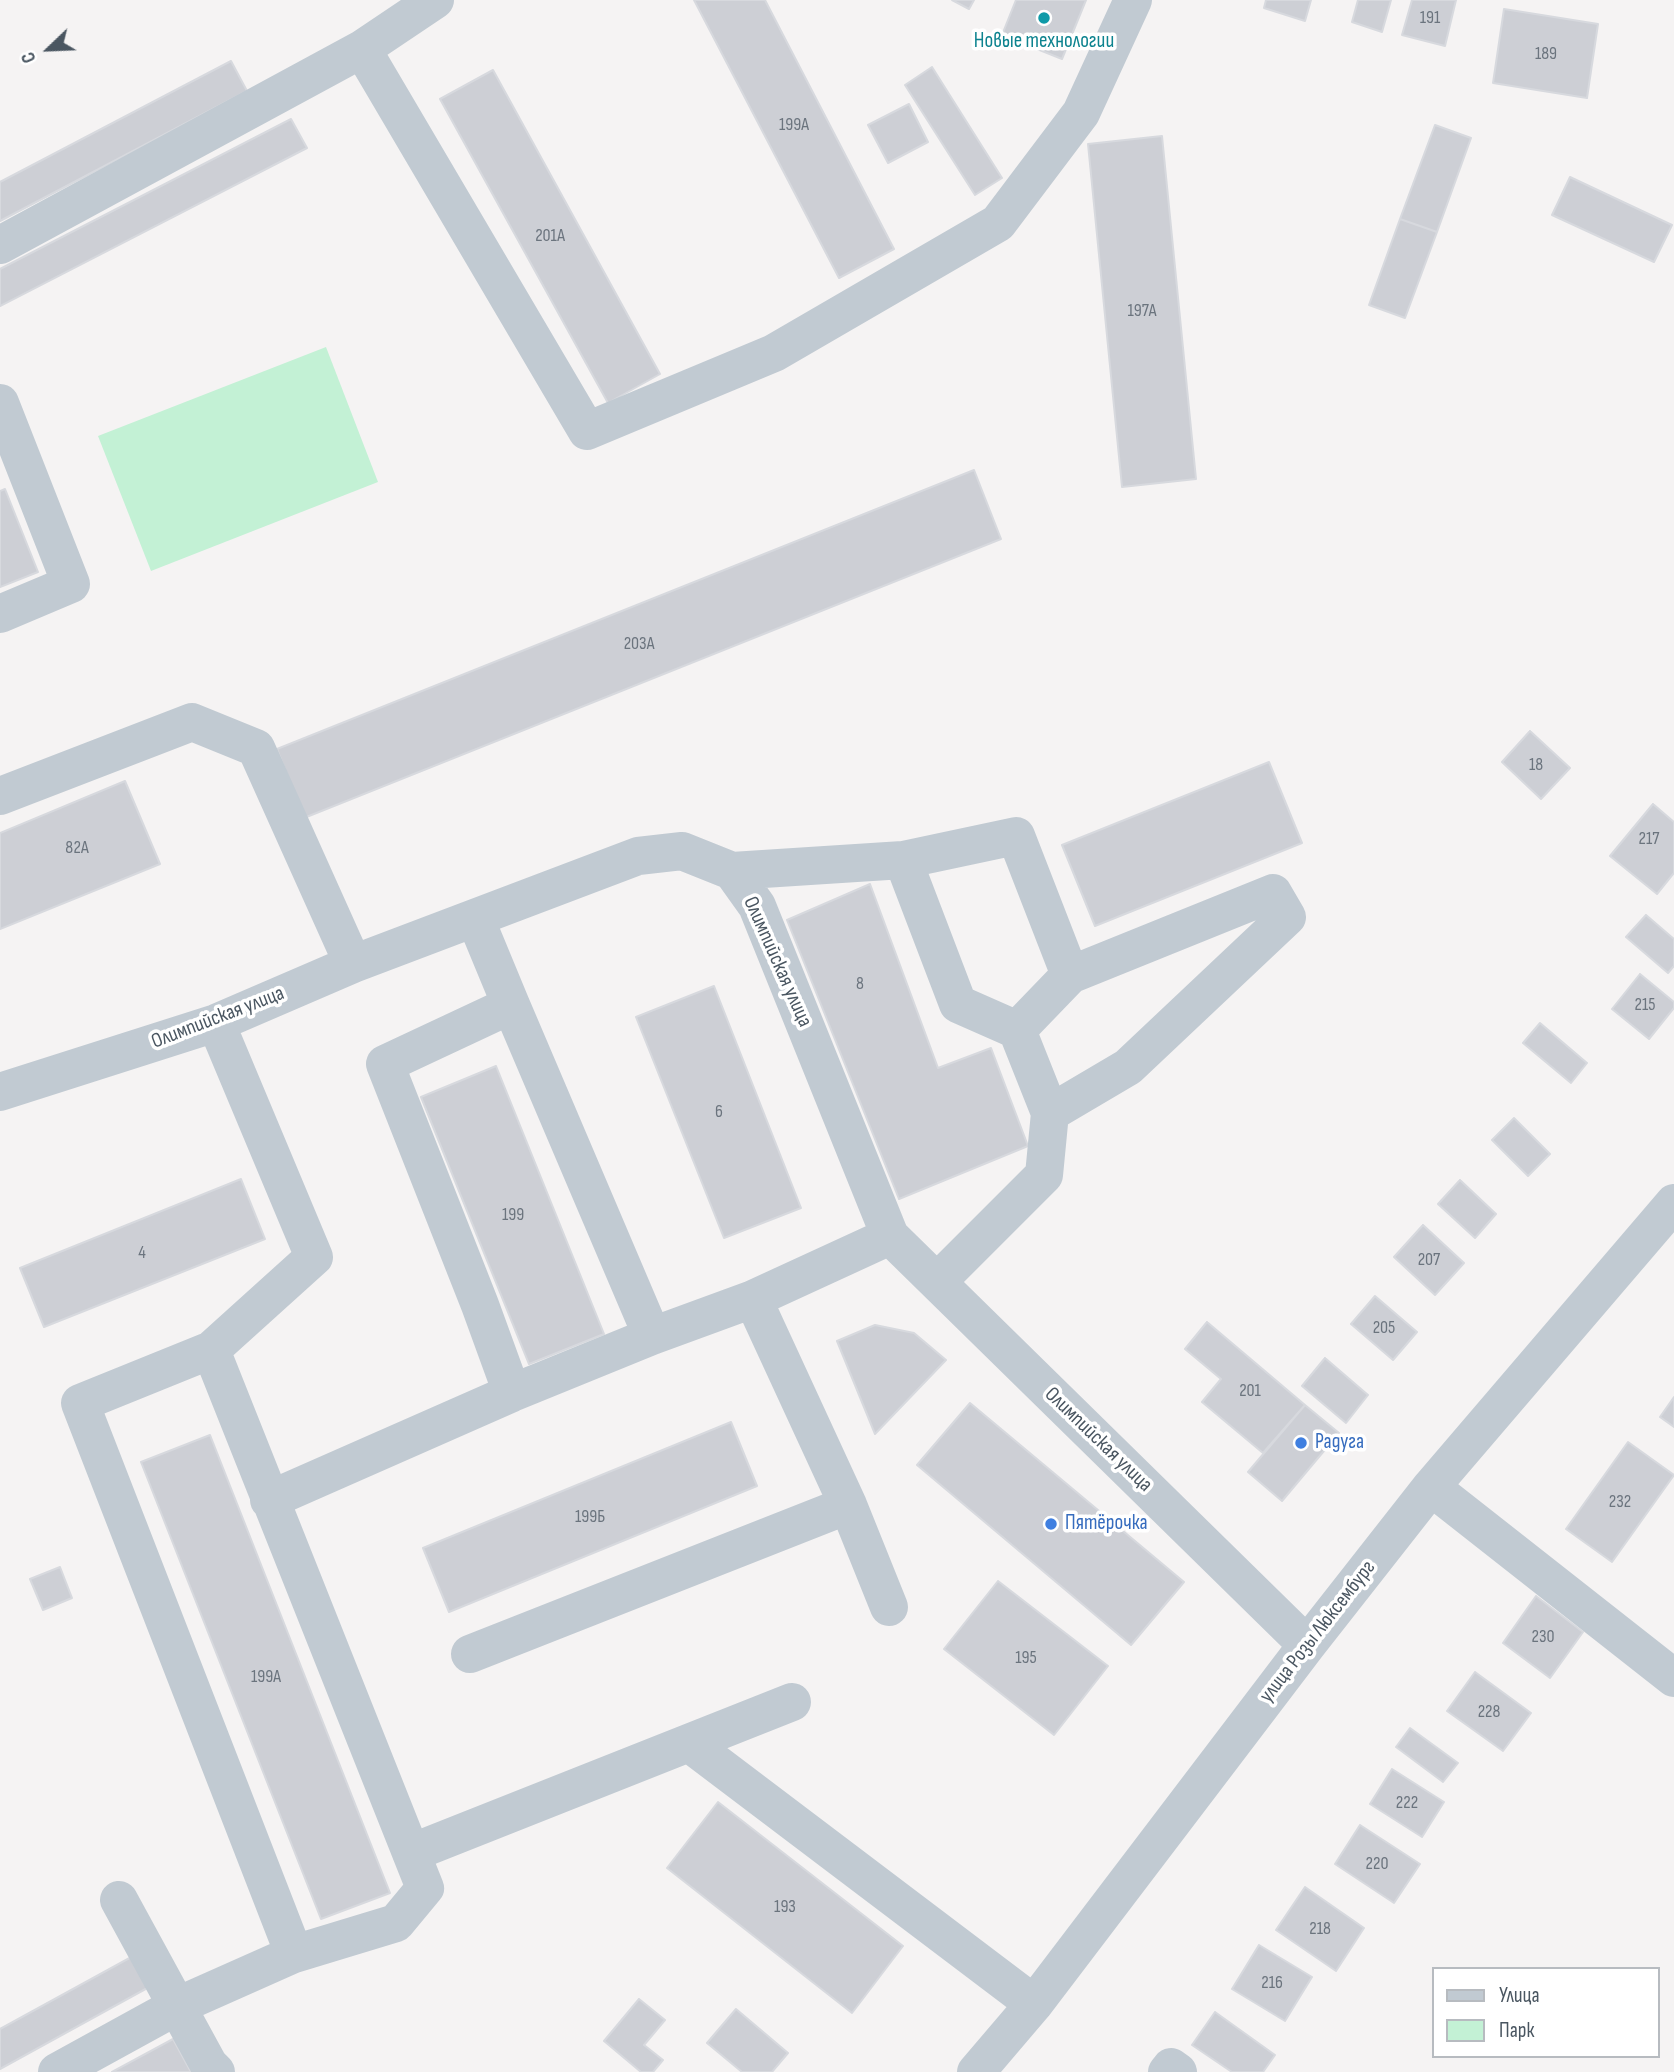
<!DOCTYPE html>
<meta charset="utf-8">
<style>
body{margin:0}
#map{position:relative;width:1674px;height:2072px;overflow:hidden;background:#f5f3f3;font-family:"Sofia Sans Condensed",sans-serif}
canvas{display:block}
.legend{position:absolute;left:1432px;top:1967px;width:228px;height:91px;box-sizing:border-box;background:#fff;border:2px solid #b7bbc0;margin:0;padding:9px 12px;list-style:none;font-size:21px;color:#4a5661}
.legend li{display:flex;align-items:center;gap:14px;height:35px}
.legend b{width:35px;border:2px solid #b7bbc0}
.north{position:absolute;left:14px;top:14px;width:70px;height:70px;-webkit-text-stroke:5px #fff;paint-order:stroke;rotate:247deg;font-size:19px;font-weight:700;line-height:28px;text-align:center;color:#4a5661}
.north::after{content:'';display:block;margin:auto;width:24px;height:32px;background:#4a5661;clip-path:polygon(50% 0,100% 100%,50% 72%,0 100%)}
</style>
<div id="map">
<canvas width="1674" height="2072"></canvas>
<ul class="legend">
<li><b style="height:9px;background:#c1cad2"></b>Улица</li>
<li><b style="height:19px;background:#c3f1d5"></b>Парк</li>
</ul>
<div class="north">С</div>
</div>
<script>
const c = document.querySelector('canvas').getContext('2d');
c.lineJoin = 'round';
function fill(path, color) { c.fillStyle = color; c.fill(path, 'evenodd'); }
const shape = rows => new Path2D(rows.map(r => 'M' + r).join(''));
function stroke(path, color, width, dash) { c.strokeStyle = color; c.lineWidth = width; c.lineCap = dash ? 'butt' : 'round'; c.setLineDash(dash || []); c.stroke(path); }
function write(font, color, halo, rows, align = 'center') {
  c.font = font + ' "Sofia Sans Condensed",sans-serif'; c.lineWidth = 7; c.setLineDash([]); c.textBaseline = 'middle'; c.strokeStyle = halo; c.fillStyle = color; for (const [text, x, y, turn = 0] of rows) {
    c.save(); c.translate(x, y); c.rotate((+turn || 0) * Math.PI / 180); c.textAlign = isNaN(turn) ? turn : align; if (halo) c.strokeText(text, 0, 0); c.fillText(text, 0, 0); c.restore();
  }
}
const green = shape([
 [326,347,378,482,151,571,98,436]
]);
const building = shape([
 [694,0,765,0,894,249,839,278,694,0],
 [952,0,974,0,969,9,952,0],
 [1016,0,1086,0,1062,59,1002,35,1016,0],
 [1266,0,1311,0,1305,21,1264,8,1266,0],
 [1358,0,1391,0,1382,32,1352,22,1358,0],
 [1412,0,1456,0,1445,46,1402,35,1412,0],
 [1504,9,1598,24,1587,98,1493,83,1504,9],
 [231,61,247,91,0,221,0,182,231,61],
 [932,67,1002,178,975,195,905,85,932,67],
 [493,70,660,374,608,403,440,99,493,70],
 [909,104,928,142,888,163,868,125,909,104],
 [291,119,307,148,0,306,0,269,291,119],
 [1435,125,1471,138,1437,232,1400,219,1435,125],
 [1162,136,1196,479,1122,487,1088,144,1162,136],
 [1570,177,1672,225,1654,262,1552,215,1570,177],
 [1400,219,1437,232,1405,318,1369,305,1400,219],
 [974,470,1001,539,304,818,277,749,974,470],
 [5,489,38,572,0,587,0,491,5,489],
 [1530,731,1570,768,1541,799,1502,762,1530,731],
 [1269,762,1302,843,1095,926,1062,845,1269,762],
 [125,781,160,864,0,929,0,833,125,781],
 [1653,804,1674,822,1674,873,1657,894,1610,856,1653,804],
 [870,884,938,1068,991,1048,1028,1146,899,1199,787,920,870,884],
 [1646,915,1674,939,1674,966,1668,973,1626,937,1646,915],
 [1640,974,1674,1002,1674,1008,1649,1039,1612,1009,1640,974],
 [714,986,801,1208,724,1238,636,1017,714,986],
 [1540,1023,1587,1063,1571,1083,1523,1043,1540,1023],
 [496,1066,604,1334,529,1364,421,1097,496,1066],
 [1514,1118,1550,1154,1528,1176,1492,1140,1514,1118],
 [241,1179,265,1239,44,1327,20,1268,241,1179],
 [1460,1180,1496,1214,1475,1238,1438,1204,1460,1180],
 [1423,1225,1464,1263,1435,1295,1394,1257,1423,1225],
 [1375,1296,1417,1332,1393,1360,1351,1324,1375,1296],
 [1207,1322,1305,1405,1263,1453,1202,1402,1221,1379,1185,1349,1207,1322],
 [875,1325,914,1333,946,1360,875,1434,837,1341,875,1325],
 [1325,1358,1368,1395,1346,1423,1302,1386,1325,1358],
 [1674,1397,1674,1427,1660,1417,1674,1397],
 [970,1403,1184,1582,1131,1645,917,1465,970,1403],
 [1305,1405,1339,1433,1282,1501,1248,1472,1305,1405],
 [731,1422,757,1486,449,1612,423,1548,731,1422],
 [210,1435,390,1893,321,1919,141,1462,210,1435],
 [1628,1442,1674,1475,1612,1562,1566,1529,1628,1442],
 [60,1567,72,1598,43,1610,30,1579,60,1567],
 [998,1581,1108,1666,1054,1735,944,1649,998,1581],
 [1536,1596,1583,1632,1550,1678,1503,1643,1536,1596],
 [1475,1672,1531,1713,1503,1751,1447,1711,1475,1672],
 [1410,1728,1458,1763,1443,1782,1396,1747,1410,1728],
 [1392,1769,1444,1802,1422,1837,1370,1804,1392,1769],
 [718,1802,903,1946,852,2013,667,1868,718,1802],
 [1360,1825,1420,1864,1394,1903,1335,1864,1360,1825],
 [1305,1887,1364,1928,1336,1971,1276,1930,1305,1887],
 [1259,1945,1312,1977,1285,2021,1232,1989,1259,1945],
 [135,1955,151,1986,0,2069,0,2029,135,1955],
 [639,1999,665,2020,644,2045,663,2060,653,2072,641,2072,604,2041,639,1999],
 [736,2009,788,2053,772,2072,742,2072,707,2043,736,2009],
 [1215,2012,1275,2055,1263,2072,1232,2072,1192,2045,1215,2012],
 [173,2039,191,2072,112,2072,173,2039]
]);
const minor = shape([
 [362,49,587,431,774,353,998,223,1081,113,1133,0],
 [0,245,362,49,435,0],
 [0,403,71,584,0,614],
 [0,796,192,722,256,748,353,964],
 [903,860,958,1004,1017,1030,1050,1113,1044,1175,937,1282],
 [732,871,903,860,1016,836,1070,975],
 [475,918,511,1005],
 [216,1023,314,1257,211,1350,80,1403,294,1954],
 [1017,1030,1070,975,1273,893,1287,917,1128,1067,1050,1113],
 [0,1092,216,1023,353,964,638,856,682,851,732,871,757,906,890,1236,1307,1645],
 [753,1299,848,1505,889,1607],
 [512,1393,480,1305,385,1064,511,1005,652,1336],
 [1431,1487,1674,1678],
 [269,1500,512,1393,652,1336,753,1299,890,1236],
 [470,1654,848,1505],
 [689,1743,1034,2004],
 [411,1853,792,1702],
 [119,1900,209,2065,216,2072],
 [57,2072,177,2006,294,1954,396,1923,425,1888,211,1350],
 [976,2072,1034,2004,1307,1645,1431,1487,1674,1203],
 [1167,2072,1171,2067,1178,2072]
]);
const markers = [
 [1044,18,7,"#0f9aa8"],
 [1301,1443,7,"#3f7fe0"],
 [1051,1524,7,"#3f7fe0"]
];
const numberNames = [
 ["191",1430,18],
 ["189",1546,54],
 ["199А",794,125],
 ["201А",550,236],
 ["197А",1142,311],
 ["203А",639,644],
 ["18",1536,765],
 ["217",1649,839],
 ["82А",77,848],
 ["8",860,984],
 ["215",1645,1005],
 ["6",719,1112],
 ["199",513,1215],
 ["4",142,1253],
 ["207",1429,1260],
 ["205",1384,1328],
 ["201",1250,1391],
 ["232",1620,1502],
 ["199Б",590,1517],
 ["230",1543,1637],
 ["195",1026,1658],
 ["199А",266,1677],
 ["228",1489,1712],
 ["222",1407,1803],
 ["220",1377,1864],
 ["193",785,1907],
 ["218",1320,1929],
 ["216",1272,1983]
];
const cultureNames = [
 ["Новые технологии",1044,42]
];
const streetNames = [
 ["Олимпийская улица",777,962,66],
 ["Олимпийская улица",218,1018,-21],
 ["Олимпийская улица",1098,1440,44],
 ["улица Розы Люксембург",1318,1632,-52]
];
const shopNames = [
 ["Радуга",1315,1443],
 ["Пятёрочка",1065,1524]
];
fill(green, '#c3f1d5');
fill(building, '#cdcfd5');
stroke(building, '#d7d9de', 2);
stroke(minor, '#c1cad2', 38);
for (const [x, y, r, color] of markers) { const dot = new Path2D(); dot.arc(x, y, r, 0, 2 * Math.PI); c.fillStyle = color; c.fill(dot); stroke(dot, '#fff', 2.5); }
write('18px', '#6b747e', null, numberNames);
write('21px', '#0d838f', '#fff', cultureNames);
write('21px', '#4a5661', '#fff', streetNames);
write('21px', '#366cbe', '#fff', shopNames, 'left');
</script>
